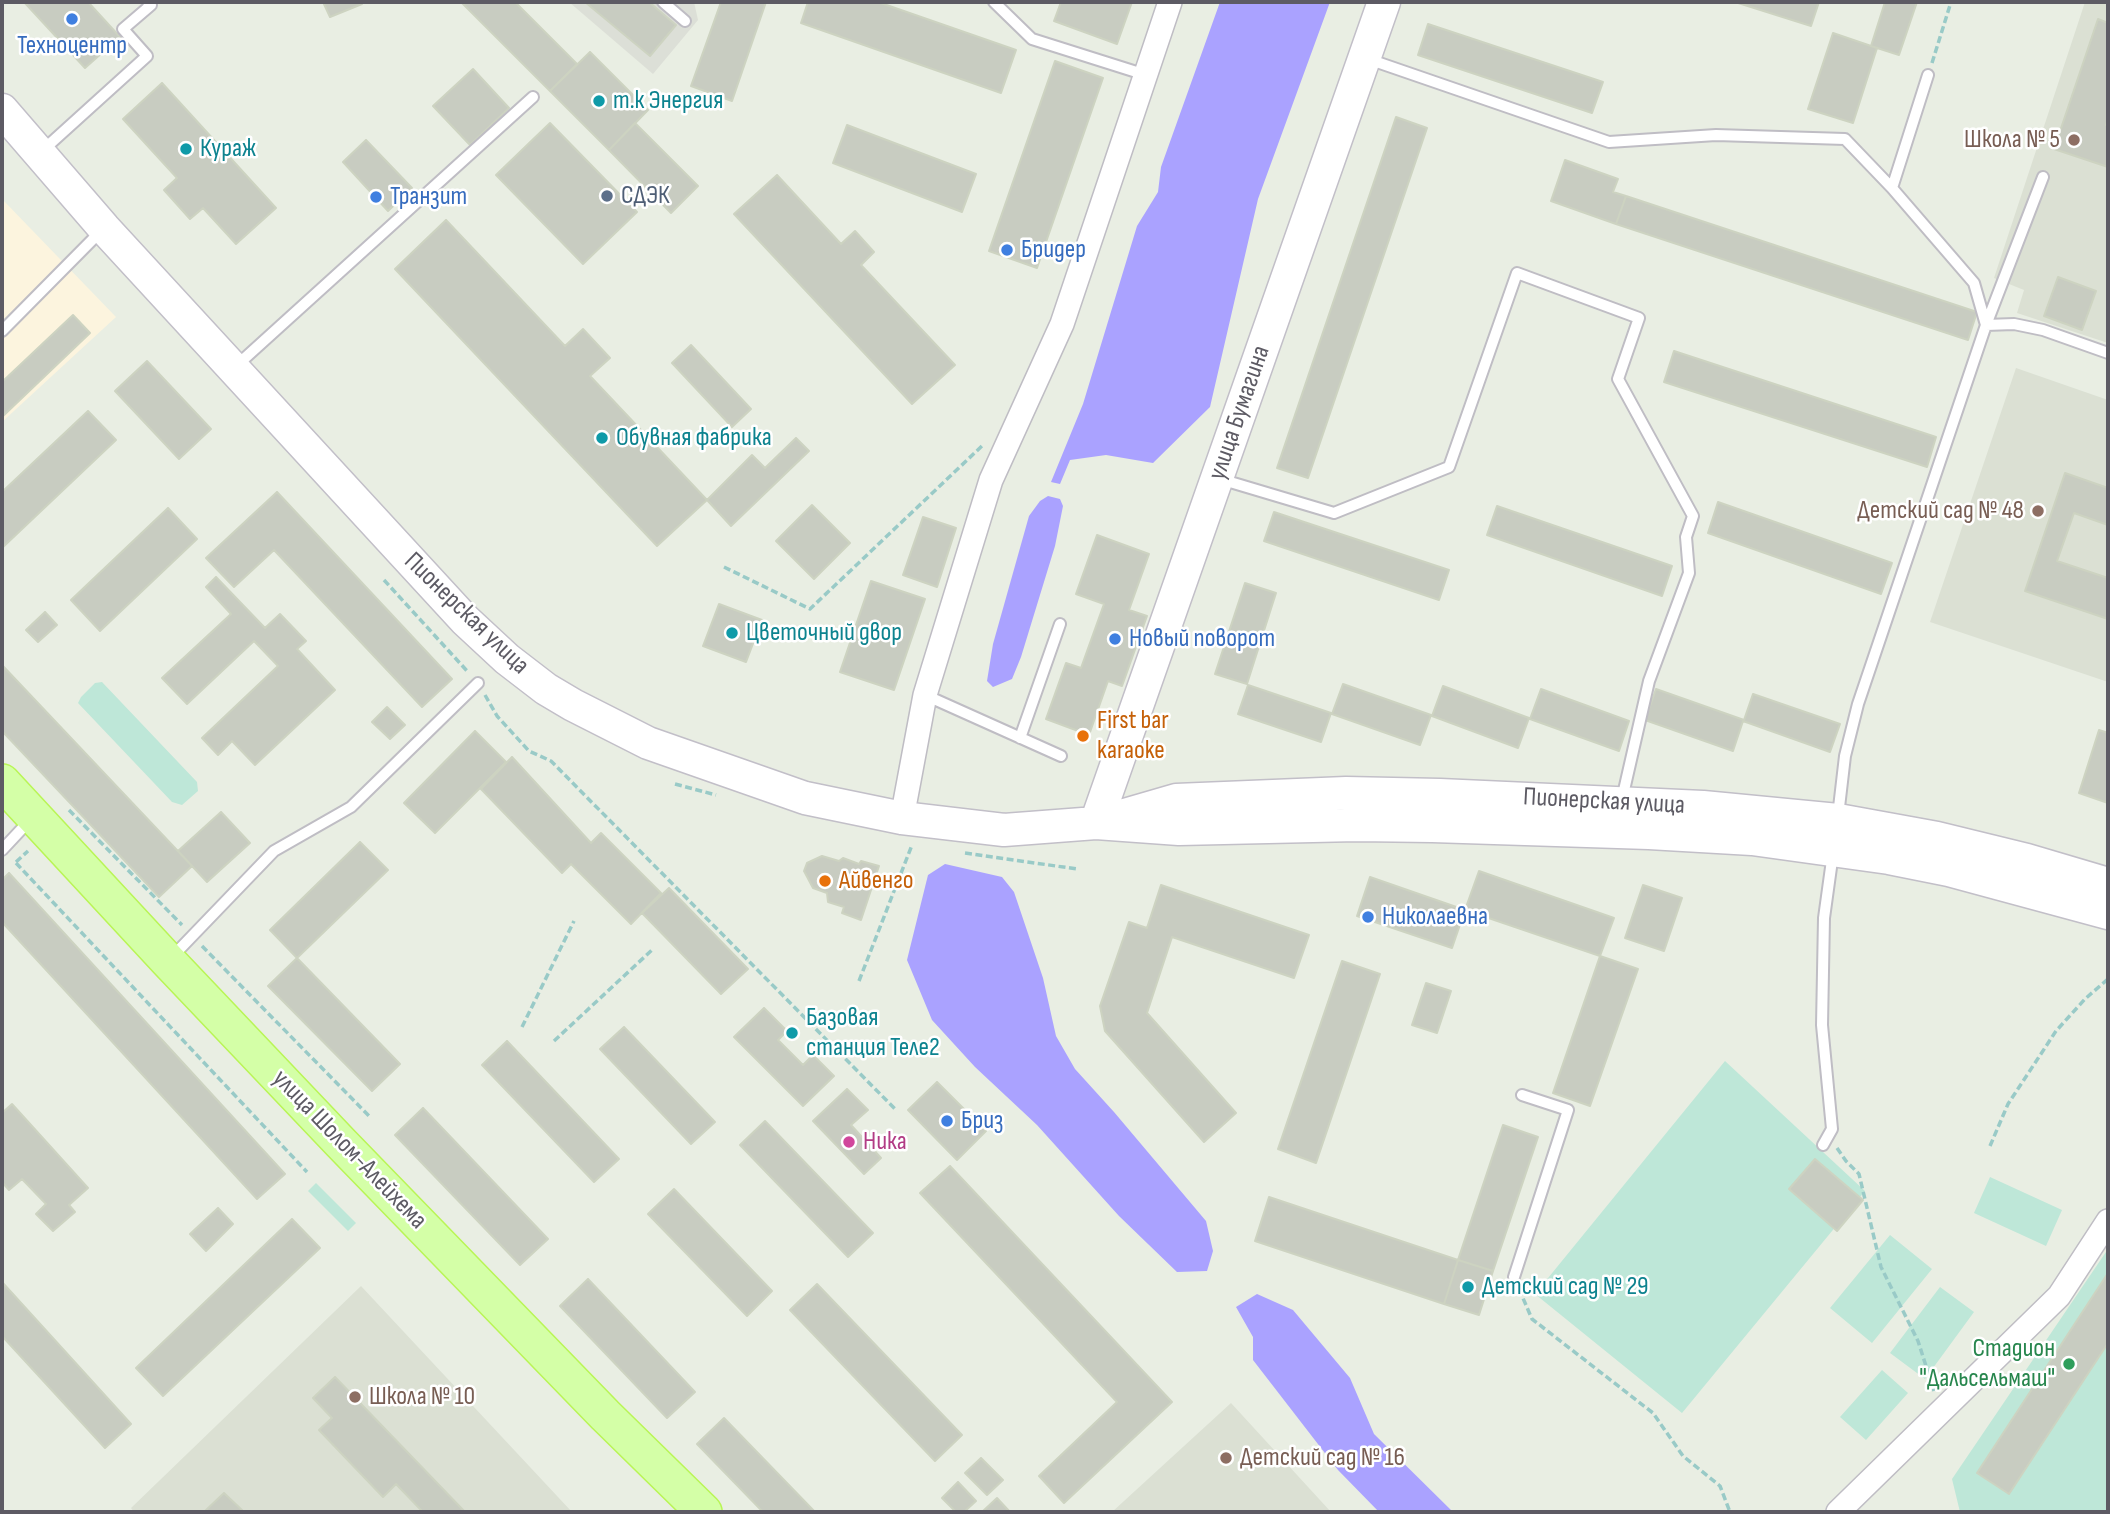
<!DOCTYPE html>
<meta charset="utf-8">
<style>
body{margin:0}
#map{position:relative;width:2110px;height:1514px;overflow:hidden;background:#e9eee3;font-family:"Sofia Sans Condensed",sans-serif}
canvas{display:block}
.frame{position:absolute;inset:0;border:4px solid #5d5b64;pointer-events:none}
</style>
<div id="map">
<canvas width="2110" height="1514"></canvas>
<div class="frame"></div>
</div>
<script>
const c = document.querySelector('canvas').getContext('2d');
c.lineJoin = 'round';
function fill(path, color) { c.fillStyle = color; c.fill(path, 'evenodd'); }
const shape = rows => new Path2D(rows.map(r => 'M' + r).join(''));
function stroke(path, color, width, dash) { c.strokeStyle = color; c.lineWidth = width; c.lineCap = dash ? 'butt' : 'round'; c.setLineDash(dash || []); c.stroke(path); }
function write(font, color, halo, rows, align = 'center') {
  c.font = font + ' "Sofia Sans Condensed",sans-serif'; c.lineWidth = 5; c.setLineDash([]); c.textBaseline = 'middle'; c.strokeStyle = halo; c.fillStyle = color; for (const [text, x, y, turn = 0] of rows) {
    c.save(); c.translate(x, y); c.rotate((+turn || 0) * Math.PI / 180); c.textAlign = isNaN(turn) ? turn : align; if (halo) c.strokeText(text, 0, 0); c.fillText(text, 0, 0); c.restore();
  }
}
const industrial = shape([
 [569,2,694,2,698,20,653,74]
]);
const education = shape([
 [2085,2,2108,2,2108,343,2017,313,2024,290,1994,278],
 [2016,368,2108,400,2108,682,1930,622],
 [361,1286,572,1512,134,1512,131,1508],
 [1231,1403,1331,1512,1112,1512]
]);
const medical = shape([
 [2,199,116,317,2,422]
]);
const green = shape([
 [102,682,197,782,198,791,182,805,172,802,78,703,81,697,95,683],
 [1725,1061,1865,1191,1682,1413,1535,1294],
 [1990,1177,2062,1210,2046,1246,1974,1213],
 [316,1183,356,1223,348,1231,308,1191],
 [1890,1235,1932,1269,1872,1343,1830,1308],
 [2108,1249,2108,1512,1960,1512,1952,1479],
 [1940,1287,1974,1312,1925,1379,1890,1353],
 [1882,1370,1908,1393,1866,1440,1840,1417]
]);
const water = shape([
 [1220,2,1330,2,1258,199,1210,407,1153,463,1106,455,1070,460,1060,484,1051,482,1083,404,1137,226,1158,192,1161,167],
 [1048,496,1060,499,1063,506,1055,546,1021,657,1012,679,993,687,987,681,993,644,1029,516,1040,501],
 [945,864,1002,877,1014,892,1043,978,1056,1036,1075,1069,1114,1112,1206,1221,1213,1251,1207,1271,1177,1272,1119,1216,1037,1125,975,1067,932,1020,907,960,928,875],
 [1257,1294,1293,1310,1350,1378,1374,1434,1453,1512,1379,1512,1338,1470,1253,1360,1253,1337,1236,1307]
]);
const building = shape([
 [24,2,88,2,120,37,85,68,24,2],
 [323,2,361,2,362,4,330,17,323,2],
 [461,2,515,2,577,64,550,91,461,2],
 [585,2,649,2,676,25,650,56,585,2],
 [721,2,766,2,732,101,691,86,721,2],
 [808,2,878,2,1016,50,1001,93,801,23,808,2],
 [1061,2,1132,2,1117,44,1054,21,1061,2],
 [1735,2,1819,2,1811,26,1735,2],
 [1885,2,1917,2,1899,55,1871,46,1885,2],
 [2098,19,2108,23,2108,118,2106,125,2108,126,2108,167,2054,149,2098,19],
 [1428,24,1603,82,1592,113,1418,55,1428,24],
 [1833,33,1877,48,1853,123,1808,109,1833,33],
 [590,52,648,110,609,150,550,91,590,52],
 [1055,61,1103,78,1037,268,989,251,1055,61],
 [473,69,509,108,470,145,433,106,473,69],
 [162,83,276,208,236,244,203,208,190,219,164,190,177,178,123,119,162,83],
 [1396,117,1427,128,1308,478,1277,468,1396,117],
 [550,123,637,212,583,264,496,175,550,123],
 [635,123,698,186,671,213,609,150,635,123],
 [847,125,976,174,962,212,833,163,847,125],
 [366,140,412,188,388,211,343,162,366,140],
 [1565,160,1618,179,1613,192,1626,196,1616,224,1551,201,1565,160],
 [777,175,841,244,855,231,874,252,861,265,955,365,912,404,734,214,777,175],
 [1626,196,1977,312,1968,340,1616,224,1626,196],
 [446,220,565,346,583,329,610,358,590,376,707,500,657,546,395,269,446,220],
 [2058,277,2096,291,2082,330,2044,316,2058,277],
 [73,315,90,333,2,417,2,382,73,315],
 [691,345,751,409,732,427,672,363,691,345],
 [1674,351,1936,437,1927,467,1664,382,1674,351],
 [147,361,211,429,179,459,115,391,147,361],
 [88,411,116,440,2,548,2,492,88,411],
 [796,438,809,451,731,526,707,500,752,455,765,468,796,438],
 [2065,473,2108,488,2108,525,2074,513,2057,561,2108,578,2108,619,2025,591,2065,473],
 [277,492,452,679,422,707,274,550,234,587,206,558,277,492],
 [1718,502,1892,563,1881,594,1708,533,1718,502],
 [812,505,850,543,814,579,776,541,812,505],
 [1497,506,1672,566,1662,596,1487,535,1497,506],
 [168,508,197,539,100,631,71,600,168,508],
 [1274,512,1449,570,1439,600,1264,541,1274,512],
 [923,517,956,528,937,587,903,575,923,517],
 [1097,535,1149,554,1129,610,1147,616,1122,686,1108,681,1089,735,1046,719,1066,663,1081,668,1104,604,1076,594,1097,535],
 [216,577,265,628,280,614,306,641,297,649,335,690,255,765,232,741,218,755,202,738,278,666,254,641,187,704,162,678,231,614,206,587,216,577],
 [871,581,925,599,894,690,840,672,871,581],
 [1245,583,1276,593,1247,684,1215,674,1245,583],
 [719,604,762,620,746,662,703,646,719,604],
 [45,612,57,625,38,642,26,630,45,612],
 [2,665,192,866,159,897,2,731,2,665],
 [1343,684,1431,715,1420,745,1332,714,1343,684],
 [1248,685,1331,713,1321,742,1238,714,1248,685],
 [1443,686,1529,718,1518,748,1432,716,1443,686],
 [1541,689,1629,721,1619,751,1530,719,1541,689],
 [1656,689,1744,720,1753,694,1840,724,1830,752,1743,721,1733,751,1645,720,1656,689],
 [387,707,405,725,390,739,372,722,387,707],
 [2099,730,2108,733,2108,803,2079,793,2099,730],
 [475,731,506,762,435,833,404,803,475,731],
 [512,757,591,843,601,833,661,893,631,924,571,864,562,873,481,789,512,757],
 [221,812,250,843,207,882,178,851,221,812],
 [360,842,388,870,297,958,270,930,360,842],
 [822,856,839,861,843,858,859,864,861,861,879,866,861,920,842,913,844,907,828,902,827,893,813,888,804,871,807,863,822,856],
 [1479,871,1614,918,1600,956,1465,910,1479,871],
 [9,873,285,1174,257,1199,2,922,2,880,9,873],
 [1370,877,1465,910,1452,948,1357,916,1370,877],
 [1161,885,1309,935,1294,978,1172,937,1147,1013,1236,1113,1204,1142,1105,1031,1100,1006,1129,922,1147,928,1161,885],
 [1643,885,1682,898,1664,951,1625,938,1643,885],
 [669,888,748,969,721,994,642,913,669,888],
 [1600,956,1638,969,1590,1106,1553,1093,1600,956],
 [297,958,400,1064,372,1091,268,986,297,958],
 [1342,961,1380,974,1316,1163,1278,1149,1342,961],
 [1426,983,1451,991,1437,1033,1412,1025,1426,983],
 [764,1008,787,1031,778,1040,803,1065,813,1055,834,1076,803,1106,734,1037,764,1008],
 [624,1027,715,1122,691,1144,600,1049,624,1027],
 [793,1027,798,1033,791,1040,786,1034,793,1027],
 [507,1041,619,1159,594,1182,482,1065,507,1041],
 [937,1082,986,1131,957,1160,908,1110,937,1082],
 [847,1089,868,1110,851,1125,881,1158,864,1174,813,1121,847,1089],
 [12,1104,88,1188,69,1205,75,1212,53,1231,36,1214,46,1204,22,1179,9,1190,2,1182,2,1113,12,1104],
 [423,1108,548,1239,520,1265,395,1135,423,1108],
 [765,1121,873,1233,848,1257,740,1145,765,1121],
 [1503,1125,1538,1137,1493,1271,1458,1260,1503,1125],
 [1815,1159,1863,1200,1837,1231,1789,1189,1815,1159],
 [950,1166,1172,1402,1064,1503,1039,1476,1117,1402,920,1193,950,1166],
 [674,1189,772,1291,747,1316,648,1214,674,1189],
 [1269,1197,1458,1260,1444,1304,1255,1241,1269,1197],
 [218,1208,233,1224,206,1251,190,1234,218,1208],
 [292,1219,320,1248,163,1396,136,1368,292,1219],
 [1458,1260,1493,1271,1479,1315,1444,1304,1458,1260],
 [2108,1273,2108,1343,2009,1494,1977,1473,2108,1273],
 [588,1279,695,1392,667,1418,560,1306,588,1279],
 [2,1282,131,1424,105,1448,2,1336,2,1282],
 [817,1284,962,1435,935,1461,790,1310,817,1284],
 [335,1377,465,1512,419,1512,421,1510,396,1484,383,1497,319,1430,332,1418,313,1398,335,1377],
 [724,1418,815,1512,763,1512,697,1444,724,1418],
 [981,1458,1003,1480,987,1495,965,1473,981,1458],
 [958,1482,976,1501,964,1512,956,1512,942,1498,958,1482],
 [224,1493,244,1512,204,1512,224,1493],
 [997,1498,1010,1512,982,1512,997,1498]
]);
const path = shape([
 [1932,63,1951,2],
 [724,567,810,609,983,445],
 [384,580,468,672],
 [485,695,497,716,529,751,551,761,895,1109],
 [675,784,716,795],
 [69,810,182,925],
 [965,853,1077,869],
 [16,862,28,851],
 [16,863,307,1172],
 [202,946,370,1117],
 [859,981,912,845],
 [522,1027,574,921],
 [554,1041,653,949],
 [1990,1146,2008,1104,2056,1031,2085,999,2108,979],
 [1837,1148,1846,1161,1859,1174,1881,1267,1918,1341,1934,1391],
 [1519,1289,1532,1319,1653,1413,1683,1456,1720,1486,1730,1512]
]);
const lane = shape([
 [663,2,685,21],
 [994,2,1032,39,1146,75],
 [1368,59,1609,142,1716,135,1845,139,1892,188,1974,283,1986,325],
 [42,151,147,56,123,29,151,5,148,2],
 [1892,188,1928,75],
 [1986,325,2014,324,2043,330,2108,353],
 [2,331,102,230],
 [235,367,533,97],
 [1220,479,1334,513,1449,467,1517,273,1639,318,1618,379,1693,516,1686,537,1689,573,1649,681,1622,799],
 [925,695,1061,756],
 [1020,738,1060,624],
 [1838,816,1845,756,1858,704,1986,325,2043,177],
 [2,850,31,819],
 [172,957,274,851,351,807,478,683],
 [1823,1145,1832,1129,1822,1025,1824,918,1833,853],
 [1514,1277,1568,1110,1522,1095]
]);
const street = shape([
 [902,818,925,695,991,480,1062,324,1170,2],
 [1838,1512,2059,1296,2108,1221]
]);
const secondary = shape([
 [2,110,104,228,465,620,507,659,546,689,573,705,648,743,805,798,902,818,1004,830,1096,823,1179,829,1357,825,1432,826,1649,833,1752,839,1889,858,1949,870,2108,913],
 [1114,818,1176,800,1346,793,1440,795,1703,807,1838,820,1937,838,2027,860,2108,884],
 [1096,823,1384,2]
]);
const primary = shape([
 [2,782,168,961,341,1143,605,1415,704,1512]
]);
const markers = [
 [72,19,7,"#3f7fe0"],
 [599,101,7,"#0f9aa8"],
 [2074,140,7,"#8d6e63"],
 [186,149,7,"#0f9aa8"],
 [607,196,7,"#5c6f8a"],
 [376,197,7,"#3f7fe0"],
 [1007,250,7,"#3f7fe0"],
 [602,438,7,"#0f9aa8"],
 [2038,511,7,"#8d6e63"],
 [732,633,7,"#0f9aa8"],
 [1115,639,7,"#3f7fe0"],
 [1083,736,7,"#e8710a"],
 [825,881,7,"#e8710a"],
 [1368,917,7,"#3f7fe0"],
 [792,1033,7,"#0f9aa8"],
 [947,1121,7,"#3f7fe0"],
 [849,1142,7,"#d1479c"],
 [1468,1287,7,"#0f9aa8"],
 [2069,1364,7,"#2e9e5b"],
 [355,1397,7,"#8d6e63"],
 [1226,1458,7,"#8d6e63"]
];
const shopNames = [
 ["Техноцентр",72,46,"center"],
 ["Транзит",390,197],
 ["Бридер",1021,250],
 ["Новый поворот",1129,639],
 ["Николаевна",1382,917],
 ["Бриз",961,1121]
];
const cultureNames = [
 ["т.к Энергия",613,101],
 ["Кураж",200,149],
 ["Обувная фабрика",616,438],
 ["Цветочный двор",746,633],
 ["Базовая",806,1018],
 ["станция Теле2",806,1048],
 ["Детский сад № 29",1482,1287]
];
const educationNames = [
 ["Школа № 5",2060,140],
 ["Детский сад № 48",2024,511],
 ["Школа № 10",369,1397,"left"],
 ["Детский сад № 16",1240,1458,"left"]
];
const serviceNames = [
 ["СДЭК",621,196]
];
const streetNames = [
 ["улица Бумагина",1240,413,-71],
 ["Пионерская улица",466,614,44],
 ["Пионерская улица",1604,802,3],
 ["улица Шолом-Алейхема",349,1150,46]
];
const foodNames = [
 ["First bar",1097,721],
 ["karaoke",1097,751],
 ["Айвенго",839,881]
];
const hotelNames = [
 ["Ника",863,1142]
];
const leisureNames = [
 ["Стадион",2055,1349],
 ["\"Дальсельмаш\"",2055,1379]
];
fill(industrial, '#dcdfd7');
fill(education, '#dbe0d3');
fill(medical, '#fcf4de');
fill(green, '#bee7d8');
fill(water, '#aaa2ff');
fill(building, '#c8ccc1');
stroke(building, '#cdd3c1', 2);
stroke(lane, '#bfbdc4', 14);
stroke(street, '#bfbdc4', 26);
stroke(secondary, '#c2bfc8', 35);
stroke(primary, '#b9f555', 38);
stroke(path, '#99cac7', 3.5, [7, 3.5]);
stroke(lane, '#fff', 10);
stroke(street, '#fff', 23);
stroke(secondary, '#fff', 32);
stroke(primary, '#d4ffa7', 35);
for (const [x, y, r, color] of markers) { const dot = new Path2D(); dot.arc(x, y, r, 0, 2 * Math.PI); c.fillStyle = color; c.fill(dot); stroke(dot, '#fff', 2.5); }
write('26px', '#366cbe', '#fff', shopNames, 'left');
write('26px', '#0d838f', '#fff', cultureNames, 'left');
write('26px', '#785e54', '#fff', educationNames, 'right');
write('26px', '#4e5e75', '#fff', serviceNames, 'left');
write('26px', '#5d5b64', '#fff', streetNames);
write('26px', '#c56008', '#fff', foodNames, 'left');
write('26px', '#b23c85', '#fff', hotelNames, 'left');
write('26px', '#27864d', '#fff', leisureNames, 'right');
</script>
